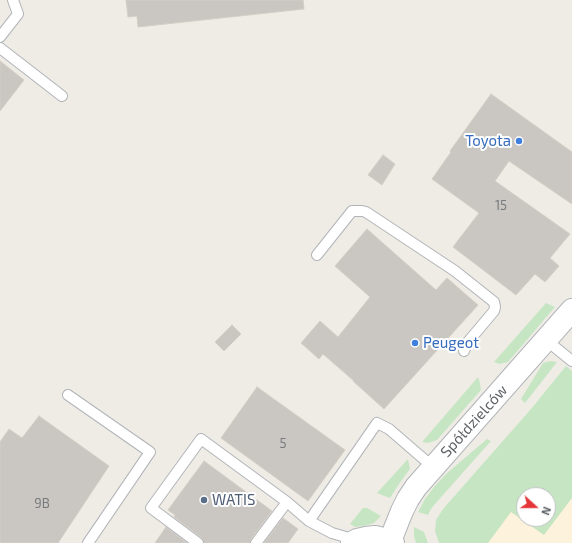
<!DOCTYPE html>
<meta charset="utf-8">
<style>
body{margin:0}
#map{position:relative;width:572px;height:543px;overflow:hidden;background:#efece6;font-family:"Exo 2",sans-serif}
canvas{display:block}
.north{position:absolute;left:516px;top:487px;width:40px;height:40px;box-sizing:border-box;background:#fff;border:1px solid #bec0c2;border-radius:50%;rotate:111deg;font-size:11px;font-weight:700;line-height:16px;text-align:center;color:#5d6266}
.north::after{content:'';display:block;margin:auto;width:14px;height:18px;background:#e43638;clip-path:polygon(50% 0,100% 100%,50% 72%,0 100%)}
</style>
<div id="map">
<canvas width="572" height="543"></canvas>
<div class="north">N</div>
</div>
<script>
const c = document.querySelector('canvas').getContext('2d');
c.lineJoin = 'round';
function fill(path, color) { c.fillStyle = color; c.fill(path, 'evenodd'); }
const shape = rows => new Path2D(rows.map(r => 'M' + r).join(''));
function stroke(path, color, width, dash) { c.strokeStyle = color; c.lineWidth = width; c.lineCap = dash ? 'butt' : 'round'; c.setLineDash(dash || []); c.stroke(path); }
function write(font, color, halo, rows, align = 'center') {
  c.font = font + ' "Exo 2",sans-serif'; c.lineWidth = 4; c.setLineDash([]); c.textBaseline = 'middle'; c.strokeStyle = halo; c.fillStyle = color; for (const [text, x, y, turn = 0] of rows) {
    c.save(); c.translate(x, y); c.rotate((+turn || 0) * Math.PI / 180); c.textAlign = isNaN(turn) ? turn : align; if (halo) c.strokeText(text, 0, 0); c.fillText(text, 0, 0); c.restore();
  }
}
const commercial = shape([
 [572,376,572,543,447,543],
 [524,495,548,495,548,519,524,519]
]);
const green = shape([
 [546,303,555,307,508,362,500,364,494,362],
 [550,361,557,362,525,403,521,399,543,363],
 [566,366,572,371,572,498,544,535,511,512,488,543,439,543,435,531,436,520,443,509,531,409],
 [524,495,548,495,548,519,524,519],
 [478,377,480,383,481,390,437,440,428,443,422,442],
 [487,439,491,441,435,504,431,509,428,515,418,512,425,499,434,487,446,474],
 [408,459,410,469,399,484,390,498,377,493],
 [363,508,367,508,381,516,374,523,364,526,355,527,350,524],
 [414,527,424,532,428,543,416,543,414,536]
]);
const building = shape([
 [126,0,303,0,304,9,138,27,137,16,128,17,126,0],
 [0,61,24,80,0,111,0,61],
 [491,94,572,152,572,204,509,161,495,181,570,234,550,258,559,266,545,282,535,274,516,295,453,247,479,213,432,179,451,152,450,151,491,94],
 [383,155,395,164,382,185,368,175,383,155],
 [367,229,436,290,447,278,478,305,384,409,353,381,354,381,323,354,319,359,301,343,320,321,338,337,370,297,335,266,367,229],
 [232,325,241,334,224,351,215,342,232,325],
 [257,387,345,450,308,501,221,438,257,387],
 [39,416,109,466,58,543,0,543,0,442,9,429,22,438,39,416],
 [204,461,272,511,251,539,250,543,204,543,202,538,174,517,175,515,168,510,204,461],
 [283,518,298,529,288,543,264,543,283,518],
 [166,527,187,543,155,543,166,527]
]);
const service = shape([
 [0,37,18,14,13,0],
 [0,48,62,96],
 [317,255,352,211,362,211,366,212,455,271,494,302,495,307,494,311,467,343,464,351],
 [546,340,572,361],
 [68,395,150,452,88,543],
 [309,521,377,423,389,429,433,467],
 [198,543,151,508,201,439,287,502,309,521,332,533,356,540],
 [256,543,287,502]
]);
const tertiary = shape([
 [390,541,402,511,408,499,416,487,572,310],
 [352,543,357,540,366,538,375,537,383,539,393,543]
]);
const markers = [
 [519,141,4,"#3f7fe0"],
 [415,343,4,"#3f7fe0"],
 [204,500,4,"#5c6f8a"]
];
const numberNames = [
 ["15",501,206],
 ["5",283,444],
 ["9B",42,504]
];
const shopNames = [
 ["Toyota",511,141],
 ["Peugeot",423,343,"left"]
];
const streetNames = [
 ["Spółdzielców",474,421,-48]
];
const serviceNames = [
 ["WATIS",212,500]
];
fill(commercial, '#fdf3dd');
fill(green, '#c6e6c3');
fill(building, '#cac7c3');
stroke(building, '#d4cec4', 1);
stroke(service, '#b1b4b8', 12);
stroke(tertiary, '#b1b4b8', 24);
stroke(service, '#fff', 10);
stroke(tertiary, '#fff', 22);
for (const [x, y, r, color] of markers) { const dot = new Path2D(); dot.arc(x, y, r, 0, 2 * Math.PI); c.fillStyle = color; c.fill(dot); stroke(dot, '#fff', 1.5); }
write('13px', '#787b7d', null, numberNames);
write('15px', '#366cbe', '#fff', shopNames, 'right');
write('15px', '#5d6266', '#fff', streetNames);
write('15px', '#4e5e75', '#fff', serviceNames, 'left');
</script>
